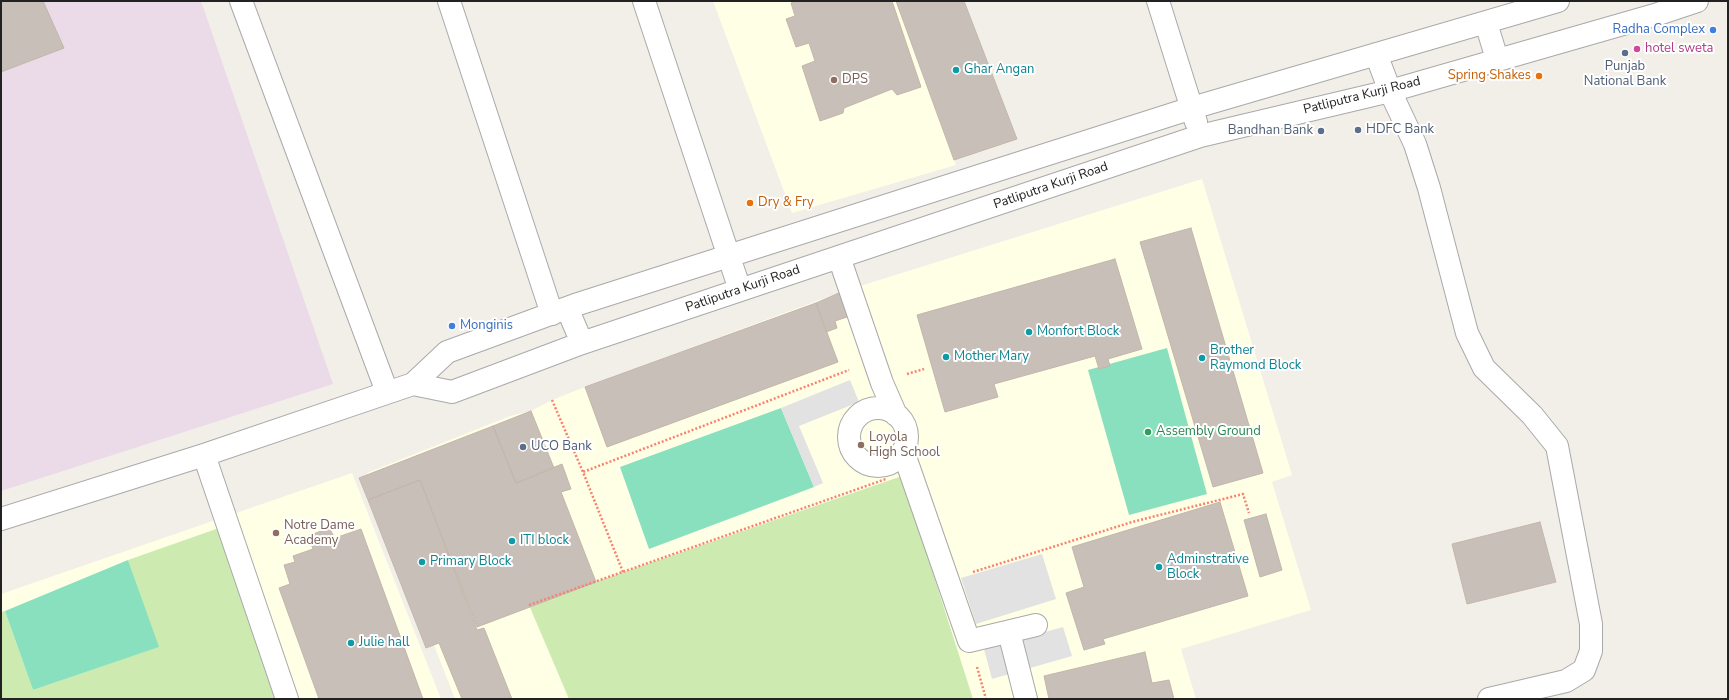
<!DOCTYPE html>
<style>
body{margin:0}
#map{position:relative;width:1729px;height:700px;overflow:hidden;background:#f2efe9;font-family:"Nunito Sans",sans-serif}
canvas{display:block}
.frame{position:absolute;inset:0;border:2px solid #222;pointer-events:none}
</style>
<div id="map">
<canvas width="1729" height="700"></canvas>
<div class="frame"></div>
</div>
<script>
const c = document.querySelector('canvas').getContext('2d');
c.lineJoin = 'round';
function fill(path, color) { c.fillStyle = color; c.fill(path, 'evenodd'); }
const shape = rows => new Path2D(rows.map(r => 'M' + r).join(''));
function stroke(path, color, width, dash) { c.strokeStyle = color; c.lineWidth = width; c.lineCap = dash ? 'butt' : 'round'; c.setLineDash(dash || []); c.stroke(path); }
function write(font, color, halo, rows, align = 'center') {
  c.font = font + ' "Nunito Sans",sans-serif'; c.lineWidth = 4; c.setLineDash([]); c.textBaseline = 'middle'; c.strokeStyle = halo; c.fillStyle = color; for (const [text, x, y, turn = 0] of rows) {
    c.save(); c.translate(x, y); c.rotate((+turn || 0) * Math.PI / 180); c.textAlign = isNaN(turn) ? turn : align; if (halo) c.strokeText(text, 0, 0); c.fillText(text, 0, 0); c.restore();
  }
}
const industrial = shape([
 [1,1,201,1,333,384,1,491]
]);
const education = shape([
 [713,1,896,1,956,165,792,213],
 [1202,179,1292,475,1272,482,1311,610,1181,649,1196,699,455,699,367,473,510,416,531,411,552,400,585,387,841,292],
 [352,473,441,699,1,699,1,594]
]);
const grass = shape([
 [902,476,973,699,569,699,529,605],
 [219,528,279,699,2,699,1,612,5,611,33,690,158,647,128,560]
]);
const pitch = shape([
 [1167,348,1207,494,1129,515,1088,370],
 [781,408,814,487,649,549,620,467],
 [128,560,159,647,33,690,5,611]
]);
const parking = shape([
 [850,380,859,402,799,426,823,483,814,487,781,408],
 [1042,554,1056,599,976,624,961,578],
 [1063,627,1072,656,992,679,984,649]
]);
const building = shape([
 [1,1,43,1,64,48,1,72,1,1],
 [796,1,892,1,921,87,897,95,892,89,844,108,843,113,820,121,802,66,815,61,809,43,796,47,786,19,795,16,791,3,796,1],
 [896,1,964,1,1017,139,954,160,896,1],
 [1191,228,1263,473,1213,487,1140,242,1191,228],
 [1115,259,1142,349,1108,359,1110,366,1099,369,1095,356,994,384,998,397,945,412,917,315,1115,259],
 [841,292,850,316,835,321,837,328,826,332,816,303,841,292],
 [816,303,838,362,607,447,585,387,816,303],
 [531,411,554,468,516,483,493,426,531,411],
 [493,426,516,483,562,464,571,489,561,492,596,582,477,627,420,480,368,500,359,478,493,426],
 [420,480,477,630,484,628,512,699,462,699,439,643,426,648,368,500,420,480],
 [1220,502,1248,596,1103,639,1105,644,1084,650,1066,593,1084,587,1072,547,1220,502],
 [1266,514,1282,570,1260,577,1244,520,1266,514],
 [1540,522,1556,582,1467,604,1452,544,1540,522],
 [329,528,335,538,361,529,423,699,319,699,279,588,290,584,284,565,295,562,293,556,313,549,308,536,329,528],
 [1145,652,1152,683,1169,680,1174,699,1049,699,1044,676,1145,652]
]);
const path = shape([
 [907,374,924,369],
 [552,400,583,472],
 [623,572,583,472,849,370],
 [973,572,1132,522,1243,494,1249,513],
 [529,605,886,479],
 [977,667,986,699]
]);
const minor = shape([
 [241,1,387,392],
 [449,1,552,314],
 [644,1,740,290],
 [1158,1,1196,122],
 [1486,23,1497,59],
 [1376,54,1390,91,1415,144,1429,188,1467,333,1484,368,1532,415,1557,446,1591,624,1591,651,1584,670,1566,681,1489,699],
 [839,257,882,383,896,415],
 [567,308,582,343],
 [413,384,452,392,582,343,1200,136,1390,91,1658,14,1697,1],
 '849 437a29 29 0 1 1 58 0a29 29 0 1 1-58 0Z',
 [903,451,969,641,1036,625],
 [204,455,287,699],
 [1,519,204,455,413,384,447,352,575,305,1192,108,1558,1],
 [1009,632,1026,699]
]);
const markers = [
 [1713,30,4,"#3f7fe0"],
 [1637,49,4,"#d1479c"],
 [1625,53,4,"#5c6f8a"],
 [956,70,4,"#0f9aa8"],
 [1539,76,4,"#e8710a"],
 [834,80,4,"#8d6e63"],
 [1358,130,4,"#5c6f8a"],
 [1321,131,4,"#5c6f8a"],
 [750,203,4,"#e8710a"],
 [452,326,4,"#3f7fe0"],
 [1029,332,4,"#0f9aa8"],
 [946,357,4,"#0f9aa8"],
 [1202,358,4,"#0f9aa8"],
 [1148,432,4,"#2e9e5b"],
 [861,445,4,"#8d6e63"],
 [523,447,4,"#5c6f8a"],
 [276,533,4,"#8d6e63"],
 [512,541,4,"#0f9aa8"],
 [422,562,4,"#0f9aa8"],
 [1159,567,4,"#0f9aa8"],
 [351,643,4,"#0f9aa8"]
];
const shopNames = [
 ["Radha Complex",1705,30],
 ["Monginis",460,326,"left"]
];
const hotelNames = [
 ["hotel sweta",1645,49]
];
const serviceNames = [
 ["Punjab",1625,67,"center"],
 ["National Bank",1625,82,"center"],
 ["HDFC Bank",1366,130],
 ["Bandhan Bank",1313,131,"right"],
 ["UCO Bank",531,447]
];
const cultureNames = [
 ["Ghar Angan",964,70],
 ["Monfort Block",1037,332],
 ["Brother",1210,351],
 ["Raymond Block",1210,366],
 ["Mother Mary",954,357],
 ["ITI block",520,541],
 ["Adminstrative",1167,560],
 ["Block",1167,575],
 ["Primary Block",430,562],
 ["Julie hall",359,643]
];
const foodNames = [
 ["Spring Shakes",1531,76],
 ["Dry & Fry",758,203,"left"]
];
const educationNames = [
 ["DPS",842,80],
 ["Loyola",869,438],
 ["High School",869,453],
 ["Notre Dame",284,526],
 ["Academy",284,541]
];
const streetNames = [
 ["Patliputra Kurji Road",1362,96,-14],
 ["Patliputra Kurji Road",1051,186,-19],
 ["Patliputra Kurji Road",743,289,-19]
];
const leisureNames = [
 ["Assembly Ground",1156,432]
];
fill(industrial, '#ebdbe8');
fill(education, '#ffffe5');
fill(grass, '#cdebb0');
fill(pitch, '#88e0be');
fill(parking, '#e2e2e2');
fill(building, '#c7bfb8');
stroke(building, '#c4b6ab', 1);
stroke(minor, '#a9a9a9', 24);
stroke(path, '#fa8072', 2.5, [2, 2]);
stroke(minor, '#fff', 22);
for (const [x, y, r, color] of markers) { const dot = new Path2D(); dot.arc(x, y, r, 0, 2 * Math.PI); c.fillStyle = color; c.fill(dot); stroke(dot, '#fff', 1.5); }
write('13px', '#366cbe', '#fff', shopNames, 'right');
write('13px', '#b23c85', '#fff', hotelNames, 'left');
write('13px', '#4e5e75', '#fff', serviceNames, 'left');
write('13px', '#0d838f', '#fff', cultureNames, 'left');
write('13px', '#c56008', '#fff', foodNames, 'right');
write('13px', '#785e54', '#fff', educationNames, 'left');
write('13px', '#222', '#fff', streetNames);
write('13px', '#27864d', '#fff', leisureNames, 'left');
</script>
